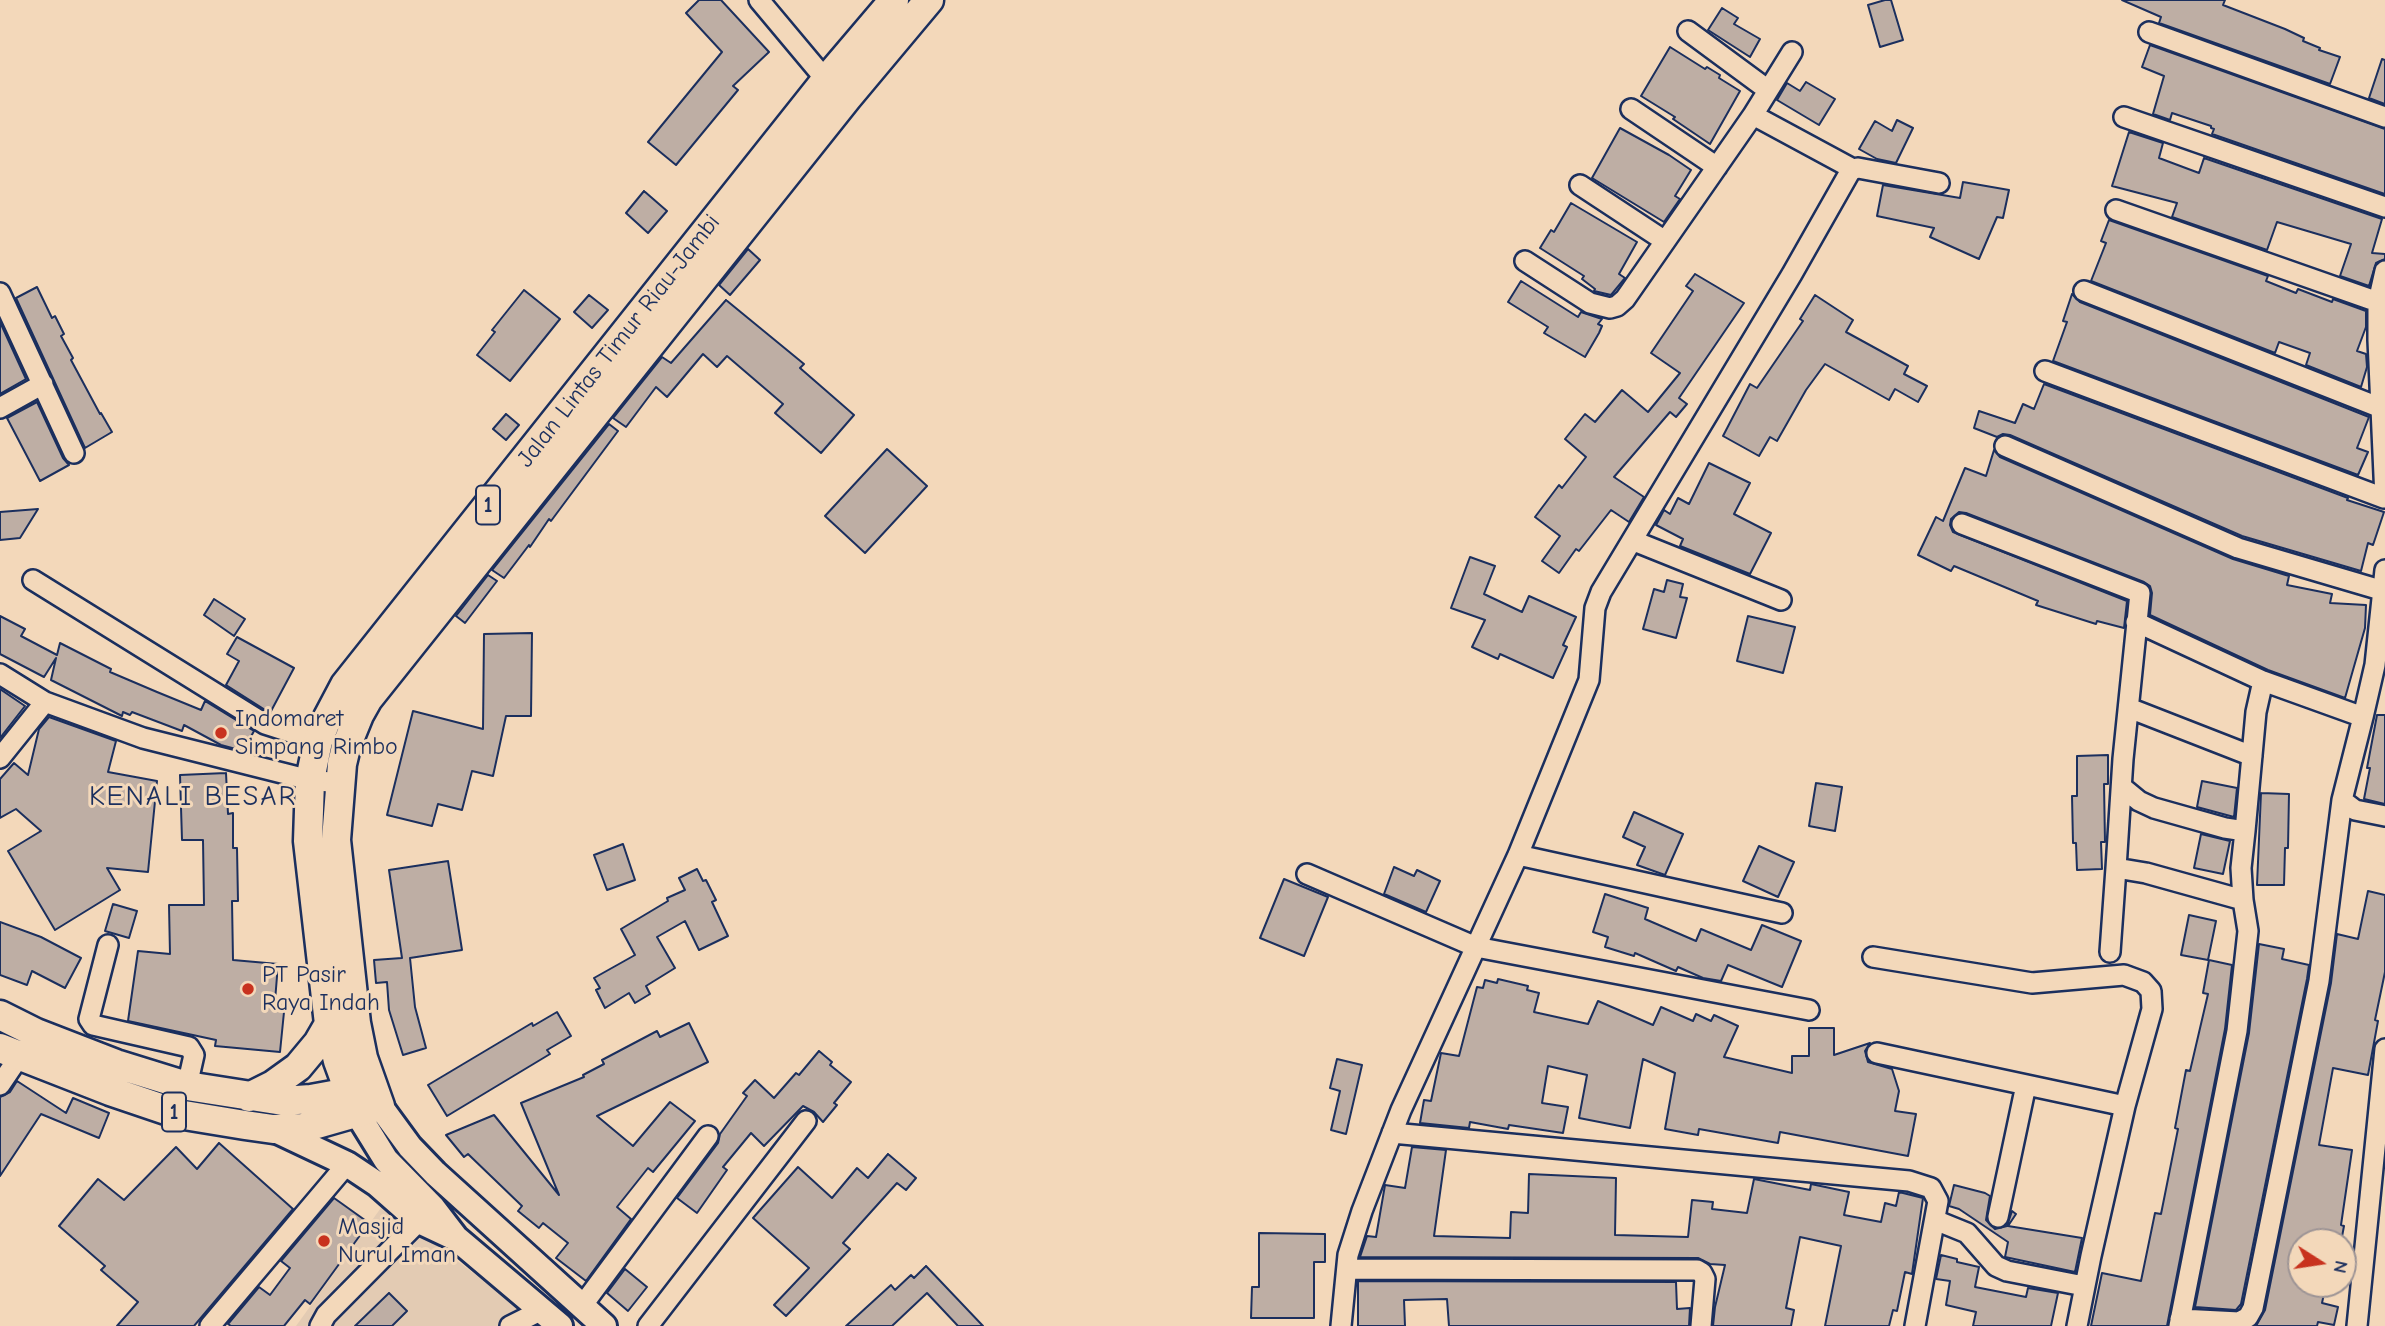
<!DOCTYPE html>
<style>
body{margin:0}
#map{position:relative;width:2385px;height:1326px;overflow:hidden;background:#f3d8ba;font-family:"Comic Neue",sans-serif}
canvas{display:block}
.north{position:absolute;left:2287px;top:1228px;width:70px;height:70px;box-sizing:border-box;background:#f3d8ba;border:2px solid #9d9495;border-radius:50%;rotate:102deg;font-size:19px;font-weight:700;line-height:28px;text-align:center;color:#1b2f5e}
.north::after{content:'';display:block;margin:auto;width:24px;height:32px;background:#c8321e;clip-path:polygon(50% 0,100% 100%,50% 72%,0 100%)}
</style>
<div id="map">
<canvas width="2385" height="1326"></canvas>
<div class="north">N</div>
</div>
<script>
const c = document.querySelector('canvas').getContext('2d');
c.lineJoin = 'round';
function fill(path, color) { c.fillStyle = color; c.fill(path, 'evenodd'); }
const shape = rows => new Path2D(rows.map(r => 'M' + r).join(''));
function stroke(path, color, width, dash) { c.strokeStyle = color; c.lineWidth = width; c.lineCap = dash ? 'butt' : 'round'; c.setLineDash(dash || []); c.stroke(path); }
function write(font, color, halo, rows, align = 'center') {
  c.font = font + ' "Comic Neue",sans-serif'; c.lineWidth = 6; c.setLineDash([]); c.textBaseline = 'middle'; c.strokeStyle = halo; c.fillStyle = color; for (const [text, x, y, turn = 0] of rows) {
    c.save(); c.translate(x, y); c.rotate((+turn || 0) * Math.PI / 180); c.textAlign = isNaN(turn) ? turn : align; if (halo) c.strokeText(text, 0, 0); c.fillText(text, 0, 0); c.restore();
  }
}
const built = shape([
 [383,1205,541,1324,539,1326,296,1326]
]);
const building = shape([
 [699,0,721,0,769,52,733,86,738,90,676,165,648,142,722,52,686,13,699,0],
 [1885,0,1891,0,1903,40,1880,47,1868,5,1885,0],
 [2122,0,2225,0,2223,5,2285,29,2304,38,2303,41,2320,48,2319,50,2340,57,2330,84,2159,23,2161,17,2122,0],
 [1722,8,1738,18,1734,24,1760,39,1750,57,1708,30,1722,8],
 [2150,45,2385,129,2385,194,2212,134,2214,129,2211,128,2211,126,2172,113,2170,120,2153,114,2164,76,2142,67,2150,45],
 [1670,47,1705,69,1707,67,1720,75,1719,78,1740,91,1710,144,1673,119,1675,117,1641,96,1670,47],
 [2382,59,2385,60,2385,104,2369,98,2382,59],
 [1806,82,1835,99,1819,125,1777,100,1787,83,1800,91,1806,82],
 [1897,120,1913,128,1896,163,1877,159,1859,149,1875,121,1892,131,1897,120],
 [1620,128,1669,155,1691,170,1675,196,1680,199,1664,222,1592,178,1620,128],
 [2129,132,2163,143,2159,158,2199,173,2204,158,2382,219,2372,253,2385,254,2385,259,2376,263,2369,286,2340,276,2351,244,2277,222,2267,250,2172,217,2177,203,2112,186,2129,132],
 [1963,182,2009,190,2003,218,1997,217,1979,259,1930,237,1934,228,1877,216,1883,185,1960,198,1963,182],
 [644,191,667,211,648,233,626,213,644,191],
 [1571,203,1637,242,1619,274,1625,278,1611,295,1594,291,1595,289,1582,279,1584,276,1540,248,1551,230,1554,232,1571,203],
 [2109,220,2268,276,2266,281,2296,293,2298,289,2332,302,2333,299,2366,311,2366,327,2357,351,2366,354,2367,367,2361,387,2306,365,2310,353,2279,342,2275,353,2091,281,2106,243,2101,241,2109,220],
 [748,249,760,260,730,295,719,285,748,249],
 [1695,274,1744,303,1679,398,1687,404,1676,417,1670,412,1614,477,1644,497,1629,522,1611,510,1579,551,1576,549,1559,573,1542,561,1560,536,1535,517,1559,485,1562,488,1586,457,1565,439,1585,414,1595,422,1622,390,1648,412,1680,373,1651,353,1693,291,1686,286,1695,274],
 [1521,281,1578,317,1581,312,1602,319,1598,324,1602,326,1599,333,1585,357,1544,333,1548,327,1508,302,1521,281],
 [37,287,52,318,55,316,64,334,61,336,73,358,71,360,100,414,101,413,112,432,85,448,16,298,37,287],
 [524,290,560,319,510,381,477,355,495,332,492,330,524,290],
 [2072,294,2080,302,2369,417,2357,448,2368,452,2358,475,2053,361,2067,322,2063,321,2072,294],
 [589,295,608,310,592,328,574,312,589,295],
 [1815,295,1853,320,1846,332,1908,366,1904,374,1927,386,1918,402,1895,389,1889,400,1825,364,1806,390,1777,441,1770,437,1759,456,1723,436,1750,384,1757,388,1803,321,1800,319,1815,295],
 [726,300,804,364,800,368,854,415,821,453,775,413,783,404,727,356,717,367,703,354,667,397,656,387,626,427,613,418,662,357,671,363,726,300],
 [0,322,26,379,0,394,0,322],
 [2044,384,2348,498,2347,500,2384,512,2373,545,2368,543,2361,571,2242,536,2010,435,2003,434,1997,437,1974,428,1979,411,2015,423,2023,404,2034,409,2044,384],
 [37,402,63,458,69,465,40,481,7,418,37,402],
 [506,414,519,425,506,440,493,429,506,414],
 [609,424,618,431,551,521,549,519,530,547,529,545,504,578,492,570,609,424],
 [887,449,927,486,865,553,825,516,887,449],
 [1994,450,2000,457,2233,559,2289,576,2287,585,2332,594,2330,603,2366,605,2365,628,2345,698,2268,670,2150,615,2152,593,2150,586,2144,582,1966,513,1959,512,1951,519,1950,525,1953,532,2127,601,2124,628,2097,621,2096,624,2036,605,2038,601,1954,566,1951,571,1918,555,1936,517,1943,521,1965,468,1986,476,1994,450],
 [1709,463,1750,483,1734,514,1771,533,1750,574,1680,546,1683,539,1656,525,1664,510,1670,514,1678,498,1689,504,1709,463],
 [38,509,20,538,0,540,0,512,38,509],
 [1470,557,1495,566,1484,594,1522,612,1529,596,1576,617,1563,645,1567,647,1553,678,1500,654,1498,659,1472,647,1485,620,1451,608,1470,557],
 [488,575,497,581,465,623,456,616,488,575],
 [1667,580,1683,584,1680,597,1687,598,1676,638,1643,629,1654,589,1664,592,1667,580],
 [214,599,245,619,234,636,204,615,214,599],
 [0,616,25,629,21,636,57,655,60,643,111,669,110,672,157,692,201,710,205,701,254,731,243,751,221,745,184,725,182,731,132,712,130,715,123,712,122,716,51,680,56,658,44,677,0,654,0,616],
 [1748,616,1795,627,1783,673,1737,661,1748,616],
 [532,633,531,716,506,716,493,776,472,771,462,810,438,804,432,826,387,815,413,711,483,729,484,634,532,633],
 [237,637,294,668,270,713,226,685,239,661,227,654,237,637],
 [0,689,25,706,0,738,0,689],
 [2377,715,2385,715,2385,804,2364,799,2370,768,2367,768,2377,715],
 [49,717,116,741,108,772,157,781,148,872,107,868,120,890,55,930,8,851,41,831,16,809,0,818,0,779,14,763,28,775,39,729,49,717],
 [2108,755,2108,784,2104,784,2105,842,2101,842,2102,869,2077,870,2076,843,2073,843,2072,796,2077,796,2077,756,2108,755],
 [226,773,228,814,233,813,233,848,237,848,238,901,232,901,233,960,278,964,275,1001,285,1002,280,1052,215,1046,216,1040,128,1021,138,951,170,954,169,905,204,905,203,840,182,840,180,775,226,773],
 [2202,781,2237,788,2234,817,2197,807,2202,781],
 [1816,783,1842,787,1835,831,1809,826,1816,783],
 [2261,793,2289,794,2288,848,2285,848,2284,885,2257,885,2261,793],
 [1634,812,1683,834,1665,875,1637,865,1645,847,1623,837,1634,812],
 [2201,834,2230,841,2223,874,2194,868,2201,834],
 [623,844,635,880,607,890,594,855,623,844],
 [1759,846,1794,862,1778,897,1743,881,1759,846],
 [448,861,462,950,410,958,415,1007,426,1048,403,1055,389,1010,387,982,376,983,374,960,402,958,389,870,448,861],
 [1394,867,1414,876,1417,870,1440,881,1426,912,1384,894,1394,867],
 [697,869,703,881,706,880,716,900,712,902,728,936,699,950,685,921,657,937,675,968,646,986,650,994,635,1003,629,993,605,1008,596,990,600,988,594,978,635,955,621,929,668,901,667,898,685,890,679,878,697,869],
 [1284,879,1328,897,1304,956,1260,938,1284,879],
 [2368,891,2385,895,2385,972,2375,1020,2378,1021,2368,1075,2333,1068,2319,1145,2352,1150,2341,1225,2344,1226,2341,1242,2301,1242,2301,1284,2326,1284,2322,1303,2338,1307,2334,1325,2318,1322,2317,1326,2256,1326,2265,1310,2331,983,2337,934,2358,939,2368,891],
 [1605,894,1648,908,1645,919,1696,941,1701,929,1751,950,1762,925,1801,941,1782,987,1728,965,1721,981,1703,978,1678,967,1676,971,1635,953,1634,956,1605,947,1608,937,1593,932,1605,894],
 [113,904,137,911,129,938,105,931,113,904],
 [2189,915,2216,921,2208,960,2181,955,2189,915],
 [0,922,41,937,81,958,65,988,32,971,27,985,0,975,0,922],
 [2259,944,2284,949,2282,959,2309,965,2307,979,2241,1304,2236,1310,2195,1307,2249,1033,2259,944],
 [2209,960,2232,965,2225,1029,2167,1326,2091,1326,2102,1273,2141,1281,2155,1213,2161,1214,2178,1129,2175,1128,2186,1070,2190,1071,2208,994,2203,993,2209,960],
 [1498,979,1528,986,1527,990,1539,993,1534,1012,1588,1024,1598,1001,1653,1025,1661,1007,1693,1021,1696,1014,1711,1021,1714,1015,1738,1026,1724,1057,1792,1073,1792,1056,1809,1056,1809,1028,1834,1028,1834,1055,1870,1043,1865,1051,1868,1062,1892,1069,1899,1091,1895,1111,1916,1114,1908,1156,1780,1132,1778,1143,1699,1129,1698,1135,1665,1129,1675,1073,1643,1059,1630,1128,1579,1118,1587,1075,1548,1066,1542,1103,1568,1107,1563,1133,1509,1125,1508,1129,1470,1122,1469,1128,1420,1123,1424,1100,1431,1101,1441,1053,1459,1056,1477,987,1483,988,1485,980,1497,983,1498,979],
 [557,1012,571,1036,547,1050,550,1054,447,1116,428,1085,532,1023,533,1026,557,1012],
 [689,1023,708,1062,597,1116,633,1146,670,1102,695,1121,653,1172,648,1168,617,1207,631,1219,586,1281,556,1258,568,1243,543,1223,539,1228,518,1211,522,1206,468,1154,464,1157,446,1135,494,1115,559,1195,521,1103,584,1077,583,1075,604,1064,602,1060,657,1031,660,1037,689,1023],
 [819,1051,832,1062,830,1065,851,1082,834,1103,837,1105,823,1122,814,1112,803,1106,764,1146,751,1133,723,1167,727,1170,697,1213,677,1198,718,1143,720,1134,747,1096,743,1093,755,1080,774,1098,796,1073,799,1075,819,1051],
 [1337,1059,1362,1065,1346,1134,1331,1130,1340,1091,1330,1088,1337,1059],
 [17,1081,66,1113,73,1098,109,1113,99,1138,41,1114,0,1176,0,1097,10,1092,17,1081],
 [219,1143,293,1209,194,1326,117,1326,138,1302,101,1270,105,1266,59,1226,98,1179,124,1200,176,1147,197,1169,219,1143],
 [1412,1147,1446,1150,1434,1236,1510,1238,1511,1212,1528,1213,1529,1174,1616,1178,1615,1235,1688,1237,1692,1200,1713,1202,1712,1209,1747,1213,1754,1179,1810,1190,1811,1184,1849,1192,1844,1215,1881,1222,1885,1203,1896,1206,1899,1192,1923,1198,1912,1274,1905,1272,1897,1311,1893,1310,1889,1326,1825,1326,1841,1246,1800,1237,1786,1308,1794,1310,1791,1326,1713,1326,1715,1307,1725,1265,1710,1264,1698,1258,1360,1257,1367,1236,1376,1237,1385,1185,1405,1188,1412,1147],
 [888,1154,916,1178,906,1190,897,1183,843,1243,850,1249,786,1316,774,1305,809,1268,753,1218,798,1167,832,1198,857,1168,868,1178,888,1154],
 [1954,1185,1985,1193,1990,1196,1986,1220,1995,1229,2007,1226,2012,1211,2016,1214,2008,1226,2082,1238,2075,1272,2005,1257,2008,1242,1959,1209,1949,1206,1954,1185],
 [334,1198,369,1223,310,1304,305,1300,284,1326,231,1326,228,1324,259,1287,270,1295,290,1268,281,1261,334,1198],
 [1259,1233,1325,1234,1325,1262,1314,1262,1314,1318,1251,1318,1252,1287,1259,1287,1259,1233],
 [1941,1255,1957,1259,1957,1262,1979,1267,1975,1287,2026,1297,2028,1288,2058,1293,2051,1326,1973,1326,1976,1312,1946,1305,1950,1281,1936,1279,1941,1255],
 [926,1266,983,1326,958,1326,927,1293,892,1326,846,1326,891,1285,895,1290,911,1275,914,1278,926,1266],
 [625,1269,647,1287,628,1311,607,1293,625,1269],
 [1358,1281,1676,1282,1677,1309,1690,1308,1689,1326,1449,1326,1447,1299,1404,1300,1405,1326,1358,1326,1358,1281],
 [389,1293,407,1311,392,1326,355,1326,389,1293]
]);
const minor = shape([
 [759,0,826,80],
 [1688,31,1768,90],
 [2149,32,2385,117],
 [1631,109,1717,167],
 [1753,115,1792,52],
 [2124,117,2385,207],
 [1580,185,1665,241],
 [2116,210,2378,302],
 [1525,261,1590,303,1610,308,1617,306,1625,299,1753,115,1853,169],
 [2385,271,2378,302,2378,340,2385,498],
 [2084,291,2381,408],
 [0,293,74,453],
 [2045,371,2384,498],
 [0,408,43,384],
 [2005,446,2238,548,2384,591],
 [1962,524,2140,593,2123,759,2116,868,2146,873,2243,900],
 [1634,541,1781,600],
 [33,580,265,724,318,741],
 [2136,622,2263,681,2363,717,2375,665,2385,570],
 [0,674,45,702,143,738,310,780,339,783],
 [2129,708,2252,756],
 [2363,717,2342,800,2355,810,2385,816],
 [0,758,45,702],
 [2122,787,2139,801,2154,808,2225,828,2245,831,2241,868,2243,900,2248,931,2237,1031,2179,1326],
 [2245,831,2256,712,2263,681],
 [1518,855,1782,913],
 [1307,874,1476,947,1809,1010],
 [108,945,89,1019,93,1025,189,1047,194,1055,187,1086],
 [2110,952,2116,868],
 [1873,957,2032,983,2124,975,2143,982,2151,991,2152,1009,2125,1106,2091,1256,2077,1326],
 [1877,1053,2125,1106],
 [0,1085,19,1057],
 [1392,1133,1909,1181,1931,1188,1938,1201,1915,1326],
 [1998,1217,2026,1085],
 [1935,1220,1967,1233,1996,1266,2007,1271,2084,1286],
 [1347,1269,1697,1270,1702,1273,1705,1279,1701,1326],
 [582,1306,708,1136],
 [2180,1319,2239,1322,2248,1317,2253,1308,2319,981,2342,800],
 [210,1326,347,1164],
 [320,1326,326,1315,427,1213],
 [510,1326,542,1310],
 [648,1326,806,1121],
 [1341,1326,1348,1255,1362,1211,1401,1110,1518,855,1589,680,1595,608,1601,592,1792,274,1851,170,1858,168,1939,183],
 [2357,1326,2385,1049]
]);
const major = shape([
 [380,1106,410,1147,435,1173,604,1326],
 [357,1113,386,1160,433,1208,456,1238,560,1326],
 [273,1129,347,1164,377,1184,419,1221,453,1237]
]);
const highway = shape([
 [0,1015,36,1033,116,1064,187,1086,283,1101,311,1099,349,1092,365,1086],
 [0,1048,110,1091,178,1114,245,1125,273,1129,303,1128,380,1106,363,1058,356,1023,336,840,342,764,346,747,359,715,368,699,847,98,929,0],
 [249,1097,273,1085,298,1067,318,1043,329,1024],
 [357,1113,338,1061,329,1024,308,841,310,780,318,741,326,721,345,685,826,80,894,0]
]);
const markers = [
 [221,733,7,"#c8321e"],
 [248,989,7,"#c8321e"],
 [324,1241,7,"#c8321e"]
];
const shields = [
 [488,505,24],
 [174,1112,24]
];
const shieldNames = [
 ["1",488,505],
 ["1",174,1112]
];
const streetNames = [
 ["Jalan Lintas Timur Riau-Jambi",619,341,-52]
];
const poiNames = [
 ["Indomaret",235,719],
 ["Simpang Rimbo",235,747],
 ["PT Pasir",262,975],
 ["Raya Indah",262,1003],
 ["Masjid",338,1227],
 ["Nurul Iman",338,1255]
];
const quarterNames = [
 ["KENALI BESAR",193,797]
];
fill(built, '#e3cbb3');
fill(building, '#beaea4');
stroke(building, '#1b2f5e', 2);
stroke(minor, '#1b2f5e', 24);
stroke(major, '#1b2f5e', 30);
stroke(highway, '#1b2f5e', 33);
stroke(minor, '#f3d8ba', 19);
stroke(major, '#f3d8ba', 24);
stroke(highway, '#f3d8ba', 28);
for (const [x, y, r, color] of markers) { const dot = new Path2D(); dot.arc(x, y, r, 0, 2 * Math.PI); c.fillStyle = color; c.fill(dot); stroke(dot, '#f3d8ba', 2.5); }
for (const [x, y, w] of shields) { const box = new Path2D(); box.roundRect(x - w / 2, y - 19.5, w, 39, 5); c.fillStyle = '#f3d8ba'; c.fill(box); stroke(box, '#1b2f5e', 2); }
write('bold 23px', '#1b2f5e', null, shieldNames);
write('24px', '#1b2f5e', '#f3d8ba', streetNames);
write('24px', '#1b2f5e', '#f3d8ba', poiNames, 'left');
c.letterSpacing = '2px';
write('28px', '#1b2f5e', '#f3d8ba', quarterNames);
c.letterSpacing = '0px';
</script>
